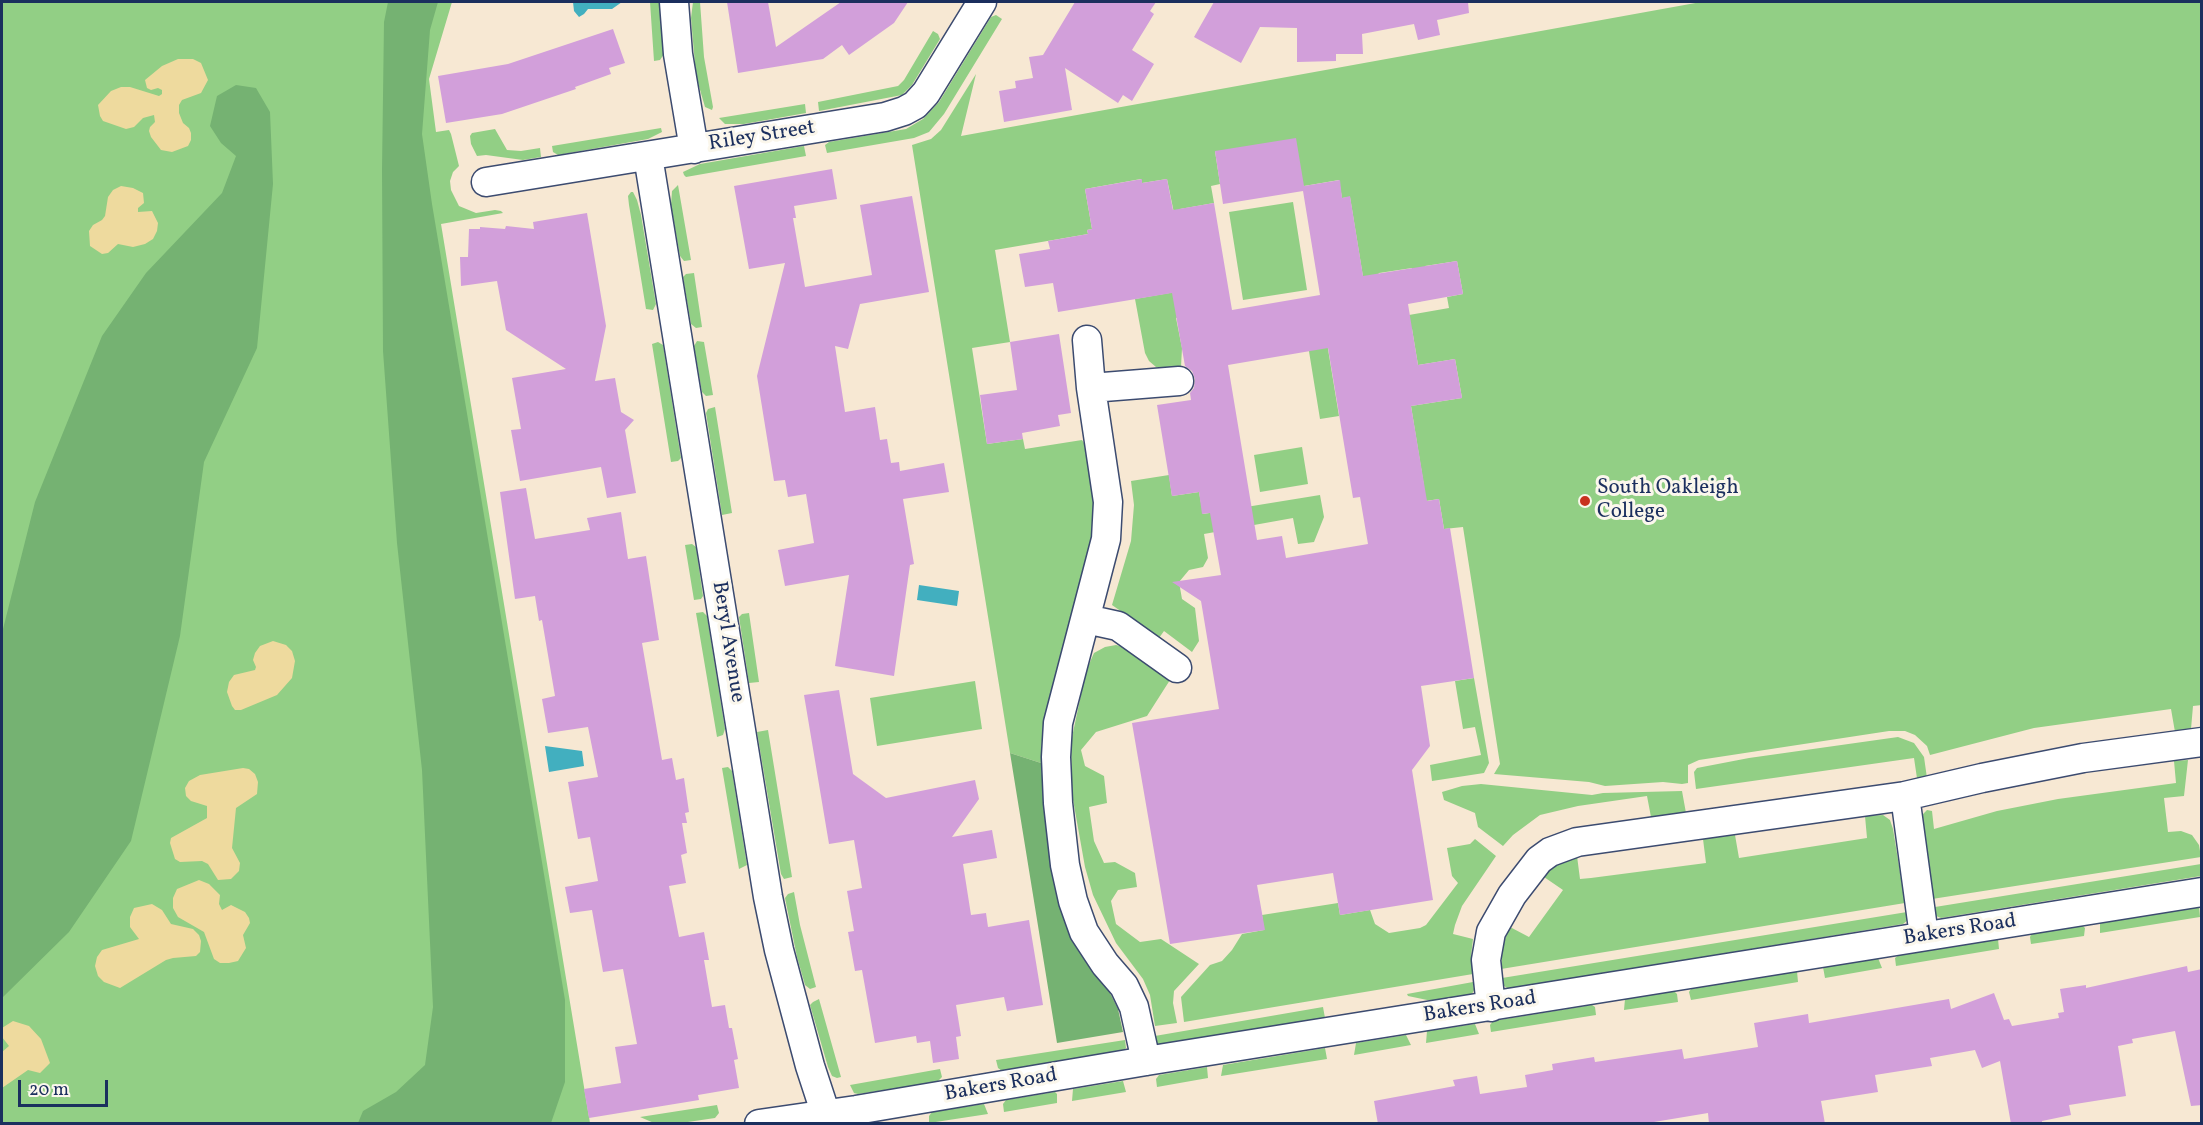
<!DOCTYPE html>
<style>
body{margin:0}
#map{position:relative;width:2203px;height:1125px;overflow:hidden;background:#f7e8d3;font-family:Vollkorn,serif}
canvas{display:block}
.frame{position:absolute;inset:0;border:3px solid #1b2f5e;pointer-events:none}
.scale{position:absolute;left:18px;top:1080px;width:90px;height:27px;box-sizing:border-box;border:3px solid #1b2f5e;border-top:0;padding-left:8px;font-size:18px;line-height:21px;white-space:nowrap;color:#1b2f5e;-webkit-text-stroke:4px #fbf7ec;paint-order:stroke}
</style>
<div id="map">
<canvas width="2203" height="1125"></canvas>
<div class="frame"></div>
<div class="scale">20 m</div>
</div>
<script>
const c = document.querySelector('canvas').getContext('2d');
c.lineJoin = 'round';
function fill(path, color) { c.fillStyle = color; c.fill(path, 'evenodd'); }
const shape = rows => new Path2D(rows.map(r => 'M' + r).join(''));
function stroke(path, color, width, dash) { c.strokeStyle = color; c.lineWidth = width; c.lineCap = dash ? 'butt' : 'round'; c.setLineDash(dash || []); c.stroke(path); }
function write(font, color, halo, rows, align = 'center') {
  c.font = font + ' Vollkorn,serif'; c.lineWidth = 6; c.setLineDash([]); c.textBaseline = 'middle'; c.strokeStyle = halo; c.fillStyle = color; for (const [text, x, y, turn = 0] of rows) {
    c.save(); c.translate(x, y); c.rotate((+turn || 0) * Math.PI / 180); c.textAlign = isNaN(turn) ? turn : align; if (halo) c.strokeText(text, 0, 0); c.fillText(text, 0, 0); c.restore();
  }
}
const green = shape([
 [2,2,452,2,429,79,436,132,449,130,451,134,459,166,453,172,450,181,451,190,459,206,476,213,495,210,501,211,503,213,441,224,590,1123,2,1124],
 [650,2,659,2,664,54,660,60,654,61],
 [693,2,700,2,704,57,713,107,712,110,705,107,696,76,691,18],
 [1701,2,2201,2,2202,705,2193,706,2191,729,2175,732,2171,709,2034,728,1930,755,1927,746,1915,735,1905,731,1889,731,1699,760,1688,765,1688,783,1682,784,1663,782,1605,786,1589,782,1494,774,1500,764,1463,527,1444,529,1439,499,1406,504,1424,486,1411,406,1462,398,1455,359,1418,365,1412,329,1327,343,1339,416,1320,419,1306,333,1449,308,1447,297,1463,294,1457,261,1425,266,1430,299,1417,302,1412,268,1379,273,1366,295,1350,197,1342,198,1339,180,1304,186,1215,151,1220,184,1211,186,1214,203,1180,209,1182,223,1174,213,1167,179,1142,183,1141,179,1085,189,1092,229,1087,230,1088,234,995,250,1010,342,972,348,987,444,1023,439,1025,449,1082,440,1084,443,1095,512,1094,526,1083,577,1046,717,1042,739,1041,763,1010,753,912,145,931,139,941,130,976,74,961,136],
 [996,15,1002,19,944,114,929,132,914,138,827,153,825,145,829,142,906,129,923,119,939,102,991,17],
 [933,31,938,34,940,39,912,85,902,95,819,111,818,102,898,86,904,80],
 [805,104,806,113,744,124,725,124,719,118],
 [661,128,662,132,648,139,558,155,553,152,552,146],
 [495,129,507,150,521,151,540,148,541,157,523,160,486,155,477,156,471,144,470,136,472,133],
 [804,146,806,156,686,177,684,175,683,172,700,164],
 [678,185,691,260,684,261,680,256,671,205,672,191],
 [631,192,633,192,637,200,641,215,656,304,653,310,646,309,629,205,628,196],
 [1293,202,1307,290,1243,300,1229,212],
 [694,273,702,327,696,328,691,324,683,277,686,274],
 [1181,291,1186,315,1176,318,1182,348,1181,367,1167,369,1156,367,1149,361,1145,353,1135,299],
 [697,341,704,342,713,395,706,396,702,392,694,346],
 [658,342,663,345,681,458,678,461,671,462,652,344],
 [715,407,732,513,722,515,706,413,708,409],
 [1302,447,1308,484,1260,492,1254,455],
 [1169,475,1172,496,1199,492,1203,514,1320,495,1324,517,1314,542,1298,544,1293,518,1204,534,1208,558,1203,567,1189,570,1179,582,1182,599,1195,608,1199,641,1192,652,1164,631,1159,638,1112,605,1131,541,1134,505,1131,481],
 [692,544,696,547,703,596,701,599,694,600,685,545],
 [703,612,707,616,725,729,723,735,717,737,696,613],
 [749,613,759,682,749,683,739,617,742,614],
 [1116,645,1127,648,1170,680,1147,716,1096,732,1081,750,1085,766,1104,776,1107,803,1089,807,1094,841,1104,863,1115,862,1135,873,1137,887,1118,890,1111,901,1116,924,1140,942,1161,939,1199,964,1174,991,1173,1003,1177,1023,1155,1026,1150,995,1143,979,1116,943,1093,895,1085,867,1072,794,1071,742,1086,671,1094,653,1105,647],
 [1474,678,1489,763,1484,773,1432,781,1430,765,1481,755,1475,727,1463,729,1455,681],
 [975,681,982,729,877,746,870,698],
 [768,730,792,877,784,879,781,874,757,732],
 [1898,737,1914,743,1924,757,1928,785,1918,785,1914,758,1696,789,1694,772,1697,768,1749,758],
 [2188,760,2184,796,2164,798,2168,832,2181,831,2192,835,2199,845,2201,857,1932,899,1922,815,1927,810,1932,811,1934,829,1997,811,2058,799,2176,783,2174,761],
 [728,767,732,771,747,865,739,869,722,768],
 [1481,784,1592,795,1603,793,1682,791,1686,813,1651,817,1647,796,1578,806,1540,815,1513,835,1503,846,1478,827,1475,813,1444,800,1442,792,1462,786],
 [1883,815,1890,820,1893,829,1905,903,1501,969,1503,944,1510,927,1529,937,1563,890,1544,877,1553,866,1577,856,1580,879,1591,878,1706,863,1703,839,1735,835,1739,858,1867,838,1865,816],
 [1475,839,1496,856,1462,906,1455,925,1453,934,1473,939,1471,956,1473,974,1184,1022,1181,997,1210,965,1222,961,1232,950,1242,934,1264,930,1262,915,1338,903,1340,915,1370,910,1375,924,1389,933,1420,928,1426,925,1458,883,1452,876,1447,848,1470,844],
 [2201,864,2201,876,1941,918,1936,916,1935,907],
 [794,892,800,925,816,987,810,989,805,985,797,957,785,898,788,894],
 [2199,906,2200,917,2100,933,2100,922],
 [1907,912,1908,920,1903,924,1509,989,1504,986,1502,978],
 [2082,925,2085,928,2084,936,2031,944,2030,937,2032,933],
 [1998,939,1999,949,1896,966,1895,958,1899,955],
 [1878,958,1882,968,1825,978,1823,967],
 [1797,971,1798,982,1691,1000,1689,992,1691,989],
 [1473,982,1474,990,1472,994,1432,1001,1408,996,1407,994],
 [1674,991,1677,994,1678,1002,1624,1010,1625,999],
 [819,999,841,1077,837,1078,832,1076,828,1067,810,1005,813,1002],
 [1592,1005,1595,1007,1596,1015,1491,1032,1490,1025,1493,1021],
 [1323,1007,1325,1018,1153,1046,1149,1037],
 [1475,1024,1479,1034,1426,1043,1427,1031],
 [1406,1035,1411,1045,1354,1055,1356,1043],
 [1125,1040,1126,1048,1123,1051,1002,1071,998,1068,996,1060],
 [1325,1048,1327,1059,1221,1076,1223,1065],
 [1207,1067,1208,1078,1157,1087,1156,1079,1159,1075],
 [940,1069,942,1077,937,1082,858,1094,854,1093,850,1085],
 [1123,1081,1126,1092,1072,1101,1073,1089],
 [1055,1092,1057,1094,1057,1103,1004,1112,1003,1104,1006,1100],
 [984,1104,988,1114,929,1123,929,1116,932,1112],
 [717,1105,719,1113,715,1118,681,1123,654,1123,640,1117]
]);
const forest = shape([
 [388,2,438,2,430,30,422,134,432,204,565,1000,565,1082,551,1123,358,1123,363,1111,396,1092,425,1065,433,1007,422,770,397,543,383,351,382,170,384,22],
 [236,85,256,88,270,112,273,184,257,348,204,462,180,636,131,841,69,932,2,998,2,633,35,502,102,336,146,273,222,193,236,156,221,143,210,126,217,96],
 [1010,753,1041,763,1045,813,1105,983,1118,1009,1123,1032,1057,1043]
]);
const sand = shape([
 [178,59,193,59,201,63,208,80,201,93,182,100,179,105,179,113,183,123,189,128,191,133,191,140,188,146,172,152,161,150,151,137,149,131,150,127,155,122,154,115,143,118,134,127,126,129,103,121,100,116,98,105,111,91,121,87,130,87,159,96,162,94,162,90,158,88,151,90,147,88,145,80,162,66],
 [121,186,133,188,143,193,144,203,138,208,138,212,152,211,158,223,157,231,153,239,145,244,133,247,118,244,108,253,102,254,90,246,89,231,93,225,102,220,105,216,108,197,113,190],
 [273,641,286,645,292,651,295,661,292,678,277,695,241,710,235,710,232,706,227,692,229,682,234,675,255,670,256,667,253,660,255,653,260,646],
 [243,768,249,769,255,774,258,782,257,794,236,808,232,848,240,863,239,871,231,879,218,880,208,864,202,861,180,862,175,859,170,843,171,838,207,818,207,806,191,801,186,796,185,788,189,781,200,775],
 [199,880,209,884,220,895,219,904,222,910,231,905,245,912,249,918,250,923,243,935,246,948,238,961,229,963,220,963,214,959,204,932,178,917,173,908,173,898,177,889],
 [152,904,162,910,171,924,193,929,199,935,201,941,200,952,196,956,173,958,166,960,120,988,104,982,98,976,95,966,97,957,102,950,139,939,130,927,130,917,134,908],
 [13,1021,29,1026,41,1039,50,1063,40,1073,28,1070,2,1088,2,1052,9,1046,2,1037,2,1028]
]);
const water = shape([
 [573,2,622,2,612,9,588,9,584,14,579,17,574,11],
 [919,585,959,591,957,606,917,600],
 [545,746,582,751,584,766,549,772]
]);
const building = shape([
 [727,2,768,2,776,47,841,2,908,2,894,23,849,55,842,45,823,59,738,73],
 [1075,2,1156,2,1150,11,1154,14,1132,50,1154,64,1132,101,1123,95,1118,103,1065,68,1072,110,1004,122,999,91,1016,88,1015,81,1033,78,1029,57,1043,55],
 [1214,2,1468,2,1469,13,1437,20,1440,35,1418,40,1414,24,1362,34,1363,54,1336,54,1336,61,1297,62,1297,28,1260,27,1241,63,1194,37],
 [613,29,625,63,609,68,611,74,575,87,576,89,502,114,446,123,438,76,508,64],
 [1296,138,1304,186,1340,180,1342,198,1350,196,1363,276,1457,261,1463,294,1408,304,1418,365,1455,359,1462,398,1411,406,1427,501,1439,499,1444,529,1450,528,1474,678,1421,686,1430,746,1412,770,1433,900,1340,915,1333,873,1257,885,1265,930,1170,944,1132,723,1219,709,1201,601,1172,582,1221,575,1210,513,1202,514,1199,492,1172,496,1157,405,1191,400,1190,393,1194,388,1195,379,1192,371,1185,366,1172,293,1058,312,1053,283,1025,287,1019,254,1050,249,1048,241,1088,234,1087,230,1092,229,1085,189,1142,179,1142,183,1167,179,1173,210,1214,203,1232,310,1320,295,1303,191,1223,204,1215,151],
 [1328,348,1353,498,1360,497,1368,544,1286,558,1282,536,1257,540,1228,365],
 [832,169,837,199,794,206,796,218,793,218,805,287,872,275,860,205,912,196,929,292,860,304,848,349,835,346,845,412,875,407,880,440,887,439,891,463,899,462,900,471,944,463,949,492,903,499,914,564,910,565,894,676,835,666,849,575,785,586,778,550,814,543,806,494,788,497,785,480,774,481,757,376,785,263,749,269,734,186],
 [587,213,606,326,595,381,615,378,621,412,634,420,625,430,636,493,607,498,601,467,520,481,511,430,521,429,512,378,566,369,506,330,497,281,461,286,460,257,468,257,469,229,480,229,480,227,505,229,506,226,534,229,533,222],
 [1059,334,1071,413,1058,415,1060,426,1022,433,1023,439,987,444,980,395,1017,390,1010,342],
 [526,488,535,539,590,530,587,518,621,512,628,559,646,556,659,640,642,643,662,760,672,758,676,780,684,778,689,812,685,813,687,823,682,823,687,853,681,855,686,883,669,886,679,937,704,932,709,960,704,960,712,1007,725,1005,729,1028,732,1028,738,1059,734,1060,739,1088,698,1095,699,1100,589,1118,584,1089,621,1083,615,1047,637,1044,623,969,603,972,592,910,570,913,565,887,598,881,590,837,578,839,568,782,598,777,588,727,548,733,542,699,555,696,542,620,539,621,535,596,515,599,500,492],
 [839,690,853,774,886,798,975,780,979,799,952,837,992,830,997,858,963,864,971,915,986,913,988,927,1029,920,1043,1005,1007,1011,1004,997,956,1005,961,1036,956,1037,959,1059,933,1063,930,1041,917,1043,916,1036,875,1043,862,970,855,971,848,932,854,931,847,891,862,888,854,840,829,844,804,695],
 [2187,966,2188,972,2202,969,2202,1105,2191,1106,2175,1031,2132,1039,2133,1043,2118,1046,2126,1096,2069,1105,2071,1115,2042,1121,2042,1124,2011,1124,2000,1061,1982,1068,1975,1050,1930,1058,1932,1066,1875,1075,1878,1092,1821,1101,1825,1124,1709,1124,1708,1113,1642,1124,1378,1124,1374,1101,1455,1086,1453,1080,1477,1076,1480,1094,1527,1087,1525,1075,1553,1070,1552,1064,1594,1057,1595,1062,1682,1049,1684,1059,1758,1047,1754,1023,1808,1014,1809,1023,1949,999,1951,1009,1994,993,2004,1020,2009,1019,2012,1026,2059,1018,2058,1013,2064,1012,2060,989,2086,985,2086,988]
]);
const minor = shape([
 [674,2,678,54,694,149],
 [648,156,768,897,779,950,810,1066,829,1124],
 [486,182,885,117,904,111,915,105,926,93,982,2],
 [1087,340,1091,388,1108,502,1106,539,1058,723,1056,757,1058,803,1065,865,1073,901,1084,932,1105,964,1124,986,1134,1007,1146,1061],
 [1091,388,1179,381],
 [1086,619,1118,626,1177,668],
 [1924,936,1905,796,1982,778,2083,758,2202,742],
 [1491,1007,1486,960,1491,932,1512,895,1539,860,1550,852,1577,842,1905,796],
 [759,1124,856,1110,1146,1061,2202,892]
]);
const markers = [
 [1585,501,6,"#c8321e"]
];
const streetNames = [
 ["Riley Street",762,137,-9],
 ["Beryl Avenue",727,642,81],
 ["Bakers Road",1960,931,-9],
 ["Bakers Road",1480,1008,-9],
 ["Bakers Road",1001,1086,-10]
];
const poiNames = [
 ["South Oakleigh",1597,489],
 ["College",1597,513]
];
fill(green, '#92cf85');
fill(forest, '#75b272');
fill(sand, '#eeda9e');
fill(water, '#42afbf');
fill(building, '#d29fda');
stroke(minor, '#3c4b70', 31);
stroke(minor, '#fff', 28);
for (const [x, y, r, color] of markers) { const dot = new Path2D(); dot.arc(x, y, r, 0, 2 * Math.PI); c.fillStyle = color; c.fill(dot); stroke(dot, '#fbf7ec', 2); }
write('21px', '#1b2f5e', '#fbf7ec', streetNames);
write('21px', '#1b2f5e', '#fbf7ec', poiNames, 'left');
</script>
